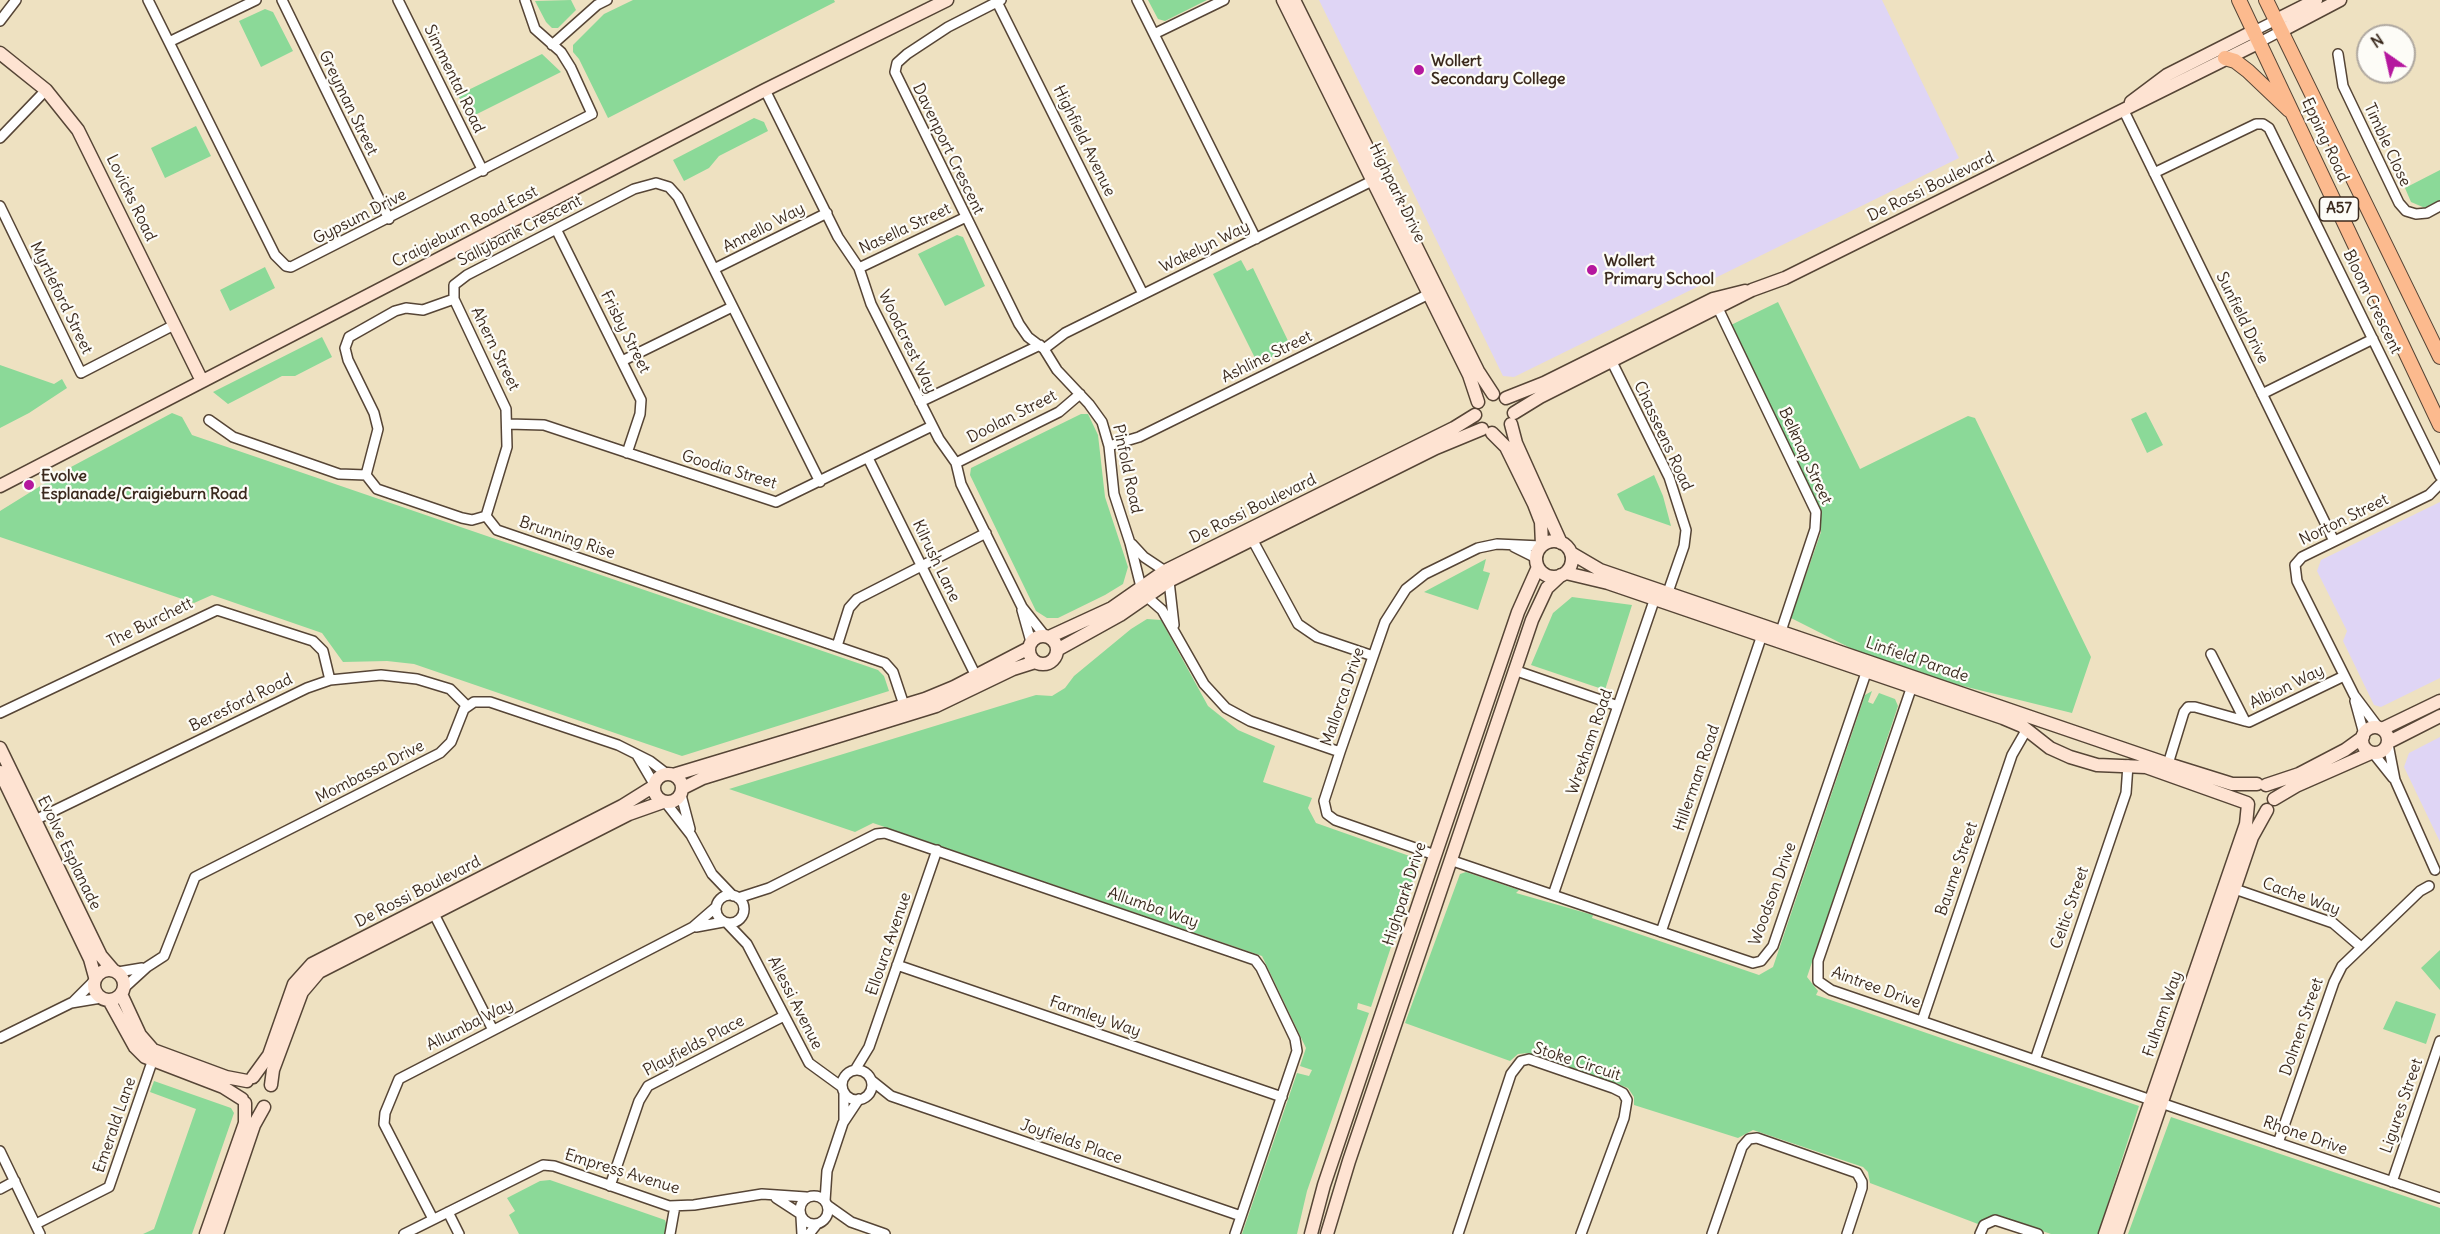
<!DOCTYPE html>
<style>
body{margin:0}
#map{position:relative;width:2440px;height:1234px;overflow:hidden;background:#eee1c1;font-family:Delius,sans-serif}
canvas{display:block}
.north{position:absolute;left:2356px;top:24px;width:60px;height:60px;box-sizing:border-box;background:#fdfcf7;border:2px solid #afa8a0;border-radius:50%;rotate:326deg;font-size:16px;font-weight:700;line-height:24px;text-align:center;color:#3b2a1e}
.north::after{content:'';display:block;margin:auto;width:21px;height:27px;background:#b5179e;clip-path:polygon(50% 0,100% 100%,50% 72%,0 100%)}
</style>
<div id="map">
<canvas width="2440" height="1234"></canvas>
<div class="north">N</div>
</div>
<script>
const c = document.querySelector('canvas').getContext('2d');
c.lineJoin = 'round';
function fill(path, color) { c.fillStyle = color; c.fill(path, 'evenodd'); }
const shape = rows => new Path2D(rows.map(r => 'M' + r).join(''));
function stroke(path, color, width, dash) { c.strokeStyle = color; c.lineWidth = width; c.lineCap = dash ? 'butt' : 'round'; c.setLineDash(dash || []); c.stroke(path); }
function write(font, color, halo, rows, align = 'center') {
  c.font = font + ' Delius,sans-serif'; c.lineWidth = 4.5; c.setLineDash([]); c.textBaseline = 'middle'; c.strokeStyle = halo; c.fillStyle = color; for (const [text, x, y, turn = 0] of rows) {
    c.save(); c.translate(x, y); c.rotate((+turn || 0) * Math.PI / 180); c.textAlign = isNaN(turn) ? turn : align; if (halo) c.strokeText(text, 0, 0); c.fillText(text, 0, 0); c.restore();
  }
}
const built = shape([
 [1319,0,1882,0,1959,158,1514,377,1503,376],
 [2440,502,2440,678,2381,707,2374,705,2343,641,2347,631,2317,571,2321,560],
 [2440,737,2440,842,2404,767,2409,753]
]);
const green = shape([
 [571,0,576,10,558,28,552,28,546,22,535,1],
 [633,0,834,0,835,2,608,118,579,59,573,52,573,45,604,14],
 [1148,0,1207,0,1165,21,1158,19],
 [265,9,273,12,293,51,261,67,239,21],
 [542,54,561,72,469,118,458,95],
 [754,118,764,122,768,131,719,156,709,168,684,181,673,160],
 [196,126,211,156,165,178,151,148],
 [2440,170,2440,200,2425,208,2411,202,2405,188],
 [957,235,963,237,985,286,945,306,918,254],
 [1241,260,1247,271,1253,268,1291,347,1258,364,1213,274],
 [265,267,275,288,230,311,220,290],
 [1778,302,1860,469,1968,416,1975,418,2091,657,2072,713,1890,668,1791,618,1821,532,1821,512,1731,325],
 [322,337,332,357,295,376,282,376,228,404,213,392],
 [0,365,54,384,62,379,67,388,29,413,0,428],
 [2146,412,2163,445,2147,453,2131,419],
 [172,413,182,417,192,435,878,670,884,676,889,691,682,756,414,664,387,661,343,662,322,633,212,595,194,603,0,537,0,511,71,467],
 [1081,414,1088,414,1098,435,1105,497,1128,567,1123,584,1105,595,1058,618,1047,618,1036,611,970,475,971,468],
 [1654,475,1663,496,1671,526,1625,510,1617,494],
 [1486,559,1483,571,1490,573,1478,610,1424,592],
 [1572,597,1632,605,1605,690,1531,665,1553,613],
 [1147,619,1161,620,1208,706,1238,730,1275,746,1263,782,1312,798,1308,808,1316,823,1418,859,1419,863,1371,1007,1358,1003,1357,1009,1369,1013,1307,1191,1297,1234,1242,1234,1297,1073,1309,1076,1312,1070,1300,1066,1306,1048,1262,956,873,823,855,832,729,789,1036,695,1052,696,1065,688,1074,676,1131,629],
 [1872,691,1868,702,1873,704,1879,693,1895,699,1898,706,1807,977,1818,991,1816,995,2139,1106,2098,1234,2051,1234,1999,1216,1978,1224,1870,1183,1868,1172,1863,1167,1753,1130,1738,1138,1634,1105,1634,1097,1628,1088,1579,1070,1528,1053,1518,1054,1510,1061,1405,1023,1460,874,1466,872,1519,890,1516,893,1593,915,1592,918,1759,975,1773,967,1865,695],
 [2440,950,2440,990,2421,968],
 [2396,1001,2436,1014,2426,1044,2383,1029],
 [154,1081,231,1108,234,1113,192,1234,143,1234,154,1229,196,1109,150,1092],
 [2171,1117,2440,1208,2440,1234,2128,1234],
 [550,1180,665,1220,667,1226,665,1234,519,1234,509,1215,515,1211,507,1198,540,1181]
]);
const street = shape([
 [148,0,275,255,286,266,291,267,592,114,571,68,561,52,535,29,525,0],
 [282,0,389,219],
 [398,0,483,171],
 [1001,0,948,27,907,54,897,63,895,72,1019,324,1028,337,1044,349,1057,370,1089,404,1102,422,1109,446,1114,494,1130,543,1141,587],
 [1137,0,1256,239],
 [997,2,1143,294],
 [0,21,16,0],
 [2254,31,2276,20],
 [1154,34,1224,0],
 [169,42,256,0],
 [2260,42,2281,31],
 [552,45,597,5,607,0],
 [2338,54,2343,86,2399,203,2406,211,2416,214,2427,213,2440,206],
 [765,90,838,237,859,268,871,304,939,439,956,463,961,484,1022,607,1045,636],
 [2123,109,2334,541],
 [0,138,46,90],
 [2154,173,2256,124,2263,124,2269,128,2440,476],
 [0,206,81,373,174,325],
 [556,229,641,400,640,414,627,453],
 [859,268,964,218],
 [714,269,827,213],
 [454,299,506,409,507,447,486,516],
 [1715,302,1816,512,1815,529,1781,631],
 [1044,349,1065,333,1378,178],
 [622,361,732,307],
 [1612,362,1669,477,1686,530,1684,546,1668,592],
 [2262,394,2373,339],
 [920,402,1040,345],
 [209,420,233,437,339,474,366,475,377,489,462,518,472,520,486,516,497,530,885,663,893,672,904,705],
 [508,424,544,425,776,502,932,426],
 [1109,446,1139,437,1433,292],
 [868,458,976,676],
 [956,463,1059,412,1080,394],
 [366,475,378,429,374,413,348,360,345,348,349,337,395,311,406,308,423,310,454,299,454,285,467,275,634,189,656,183,669,187,678,197,820,482],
 [1252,539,1298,624,1317,637,1373,656],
 [1132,544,1144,557,1165,571],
 [1514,547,1536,558],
 [1169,581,1174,625],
 [1146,596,1162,610,1204,684,1226,708,1250,721,1340,752],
 [1022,610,1031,642],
 [837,646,849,608,857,599,986,533],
 [2211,654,2245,721,2249,722,2344,676],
 [1514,670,1618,706],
 [1912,686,1818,961,1818,981,1831,990,2151,1100],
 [2355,701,2364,734],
 [0,713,217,610,313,641,323,651,330,680],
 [2378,727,2354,695,2297,581,2295,565,2302,557,2429,495,2440,484],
 [2388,744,2395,780,2435,870],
 [2373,753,2393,778],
 [637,755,654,784],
 [2168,764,2184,712,2188,707,2195,707,2245,721],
 [681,795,690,829],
 [666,803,691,835,712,874,733,896],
 [35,820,307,688,330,680,381,675,417,679,450,689,467,706],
 [1435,855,1335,820,1327,814,1324,801,1340,752,1385,622,1406,589,1425,574,1478,548,1497,544,1541,546],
 [1450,860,1741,959,1753,963,1761,961,1773,946,1868,667],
 [2229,887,2333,923,2361,947],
 [1553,895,1655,598],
 '716 909a14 14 0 1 1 28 0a14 14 0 1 1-28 0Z',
 [738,898,769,888,876,834,885,833,1255,960,1261,968,1295,1039,1297,1051,1235,1234],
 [434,914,493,1030],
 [727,923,747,944,809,1063,842,1087],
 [696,927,723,922],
 [1661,932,1762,635],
 [897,965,1282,1097],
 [118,972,142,968],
 [124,988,147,967,164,956,195,877,440,753,451,742,464,709,474,702,490,702,618,745,650,761,667,774],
 [73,1002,94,981],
 [1922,1021,2012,755,2027,729],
 [0,1038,71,1003,101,998],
 [2035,1060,2126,793,2128,765],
 [855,1070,869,1047,937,850],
 '842 1085a15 15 0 1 1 30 0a15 15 0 1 1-30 0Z',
 [871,1080,891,1096,1241,1216],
 [844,1092,844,1120],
 [2161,1103,2440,1198],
 [2278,1143,2334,982,2342,966,2420,891,2429,886],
 [0,1151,40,1234],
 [2392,1182,2440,1041],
 [610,1186,639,1101,648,1086,784,1016],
 [0,1189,15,1181],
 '800 1210a14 14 0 1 1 28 0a14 14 0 1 1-28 0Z',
 [776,1198,799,1213],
 [825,1201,827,1171,843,1123,859,1099],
 [827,1205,851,1222,885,1234],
 [448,1212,459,1234],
 [801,1217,802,1234],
 [433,1219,384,1124,385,1113,399,1079,693,927,716,907],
 [36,1224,109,1187,152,1062],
 [404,1234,543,1165,554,1166,669,1206,694,1205,762,1194,806,1197],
 [670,1234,675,1206],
 [809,1234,817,1224],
 [1458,1234,1511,1074,1521,1061,1529,1059,1613,1088,1623,1093,1627,1100,1624,1118,1581,1234],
 [1712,1234,1742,1147,1749,1139,1757,1138,1857,1173,1862,1182,1862,1188,1847,1234],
 [1980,1234,1984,1225,1995,1220,2038,1234]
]);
const secondary = shape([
 [1283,0,1469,375,1478,402],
 [1294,0,1478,371,1493,394],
 [2276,20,2316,0],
 [2281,31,2340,0],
 [0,53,46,90,78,130,202,381],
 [2131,102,2167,75,2254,31],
 [1506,398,1544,383,1713,299,1745,291],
 [1514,413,1540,397,1752,290,1785,278,2260,42],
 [1511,424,1516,443,1561,543],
 [1492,433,1506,447,1534,504,1541,522,1542,545],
 [0,486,765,90,947,0],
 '1536 559a18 18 0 1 1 36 0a18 18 0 1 1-36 0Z',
 [1571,553,1600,570,2168,764,2232,784,2257,784],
 [1566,573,1608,583,2003,718,2022,726,2050,748,2070,757,2097,765,2146,767,2247,803],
 '1029 650a14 14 0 1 1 28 0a14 14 0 1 1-28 0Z',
 [1049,637,1112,608,1165,571,1454,428,1475,415],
 [1057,650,1120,615,1169,581,1436,448,1482,429],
 '2362 740a13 13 0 1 1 26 0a13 13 0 1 1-26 0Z',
 [2382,729,2440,701],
 [2389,742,2440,716],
 [0,748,101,956,113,970],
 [0,772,90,959,95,977],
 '654 788a14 14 0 1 1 28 0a14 14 0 1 1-28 0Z',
 [673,775,925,699,954,687,1029,648],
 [2266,785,2299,774,2345,750,2363,737],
 [683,788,703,778,936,706,1013,669,1035,662],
 [2274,799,2296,786,2371,753],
 '94 985a15 15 0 1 1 30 0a15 15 0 1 1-30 0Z',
 [121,994,140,1035,153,1050,226,1077,247,1081],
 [109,1000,135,1047,145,1057,223,1087,242,1099],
 [253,1077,269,1055,294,984,312,964,622,806,654,786],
 [271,1085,273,1070,302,992,319,972,629,814,663,802],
 [206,1234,245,1123,245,1103],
 [217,1234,254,1125,264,1107],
 [1311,1234,1324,1185,1427,879,1518,612,1538,567],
 [1327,1234,1349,1161,1532,620,1547,588,1561,575],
 [2105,1234,2246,824,2248,804],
 [2117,1234,2252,837,2267,810]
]);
const primary = shape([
 [2239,0,2440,425],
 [2266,0,2440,357],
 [2225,58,2235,61,2248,71,2289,110]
]);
const markers = [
 [1419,70,6,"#b5179e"],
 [1592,270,6,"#b5179e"],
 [29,485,6,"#b5179e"]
];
const shields = [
 [2339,209,39]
];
const shieldNames = [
 ["A57",2339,209]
];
const poiNames = [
 ["Wollert",1431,61],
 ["Secondary College",1431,79],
 ["Wollert",1604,261],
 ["Primary School",1604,279],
 ["Evolve",41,476],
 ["Esplanade/Craigieburn Road",41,494]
];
const streetNames = [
 ["Simmental Road",454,79,64],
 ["Greyman Street",348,103,64],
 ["Epping Road",2325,140,65],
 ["Highfield Avenue",1084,141,64],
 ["Timble Close",2387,145,65],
 ["Davenport Crescent",948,149,64],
 ["De Rossi Boulevard",1931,187,-26],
 ["Highpark Drive",1397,193,64],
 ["Lovicks Road",131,198,64],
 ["Gypsum Drive",360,217,-27],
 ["Craigieburn Road East",465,227,-27],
 ["Annello Way",764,228,-27],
 ["Nasella Street",905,229,-25],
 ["Sallybank Crescent",520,231,-27],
 ["Wakelyn Way",1205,247,-26],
 ["Myrtleford Street",61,298,64],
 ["Bloom Crescent",2372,302,64],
 ["Sunfield Drive",2242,318,64],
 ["Frisby Street",625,332,63],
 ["Woodcrest Way",907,342,64],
 ["Ahern Street",495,349,64],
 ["Ashline Street",1267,357,-26],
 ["Doolan Street",1012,417,-27],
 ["Chasseens Road",1663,436,65],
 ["Belknap Street",1805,456,65],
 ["Pinfold Road",1127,469,78],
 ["Goodia Street",729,470,17],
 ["De Rossi Boulevard",1253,509,-26],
 ["Norton Street",2344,520,-26],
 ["Brunning Rise",567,538,19],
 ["Kilrush Lane",936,561,64],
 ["The Burchett",150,623,-26],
 ["Linfield Parade",1917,660,19],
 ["Albion Way",2287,687,-26],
 ["Mallorca Drive",1343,697,-71],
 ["Beresford Road",241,703,-26],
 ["Wrexham Road",1590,742,-71],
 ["Mombassa Drive",370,772,-27],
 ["Hillerman Road",1697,778,-71],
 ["Evolve Esplanade",69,853,64],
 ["Baume Street",1957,869,-71],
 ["De Rossi Boulevard",418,892,-27],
 ["Highpark Drive",1405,894,-72],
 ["Woodson Drive",1773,894,-70],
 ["Cache Way",2301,897,20],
 ["Allumba Way",1153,908,19],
 ["Celtic Street",2070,908,-71],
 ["Elloura Avenue",889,944,-71],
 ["Aintree Drive",1876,988,20],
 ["Allessi Avenue",795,1003,63],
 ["Fulham Way",2163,1014,-71],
 ["Farmley Way",1095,1017,19],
 ["Allumba Way",470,1025,-27],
 ["Dolmen Street",2302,1027,-71],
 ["Playfields Place",694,1046,-28],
 ["Stoke Circuit",1577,1062,18],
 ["Ligures Street",2402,1106,-71],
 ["Emerald Lane",115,1125,-71],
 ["Rhone Drive",2305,1136,19],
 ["Joyfields Place",1071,1142,19],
 ["Empress Avenue",622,1172,17]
];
fill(built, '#dfd5f5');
fill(green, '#8bd998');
stroke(street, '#564536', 12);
stroke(secondary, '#564536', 15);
stroke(primary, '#564536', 16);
stroke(street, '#fff', 9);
stroke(secondary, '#fee3d2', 12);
stroke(primary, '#fcba8e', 14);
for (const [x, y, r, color] of markers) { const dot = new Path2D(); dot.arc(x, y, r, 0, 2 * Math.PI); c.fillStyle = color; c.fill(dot); stroke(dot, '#fdfcf7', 2); }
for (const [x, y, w] of shields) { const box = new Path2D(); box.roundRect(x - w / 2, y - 12, w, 24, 4.5); c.fillStyle = '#fdfcf7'; c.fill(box); stroke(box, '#3b2a1e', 1.5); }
write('bold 15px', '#3b2a1e', null, shieldNames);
write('bold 16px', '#3b2a1e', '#fdfcf7', poiNames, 'left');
write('16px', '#3b2a1e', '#fdfcf7', streetNames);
</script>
